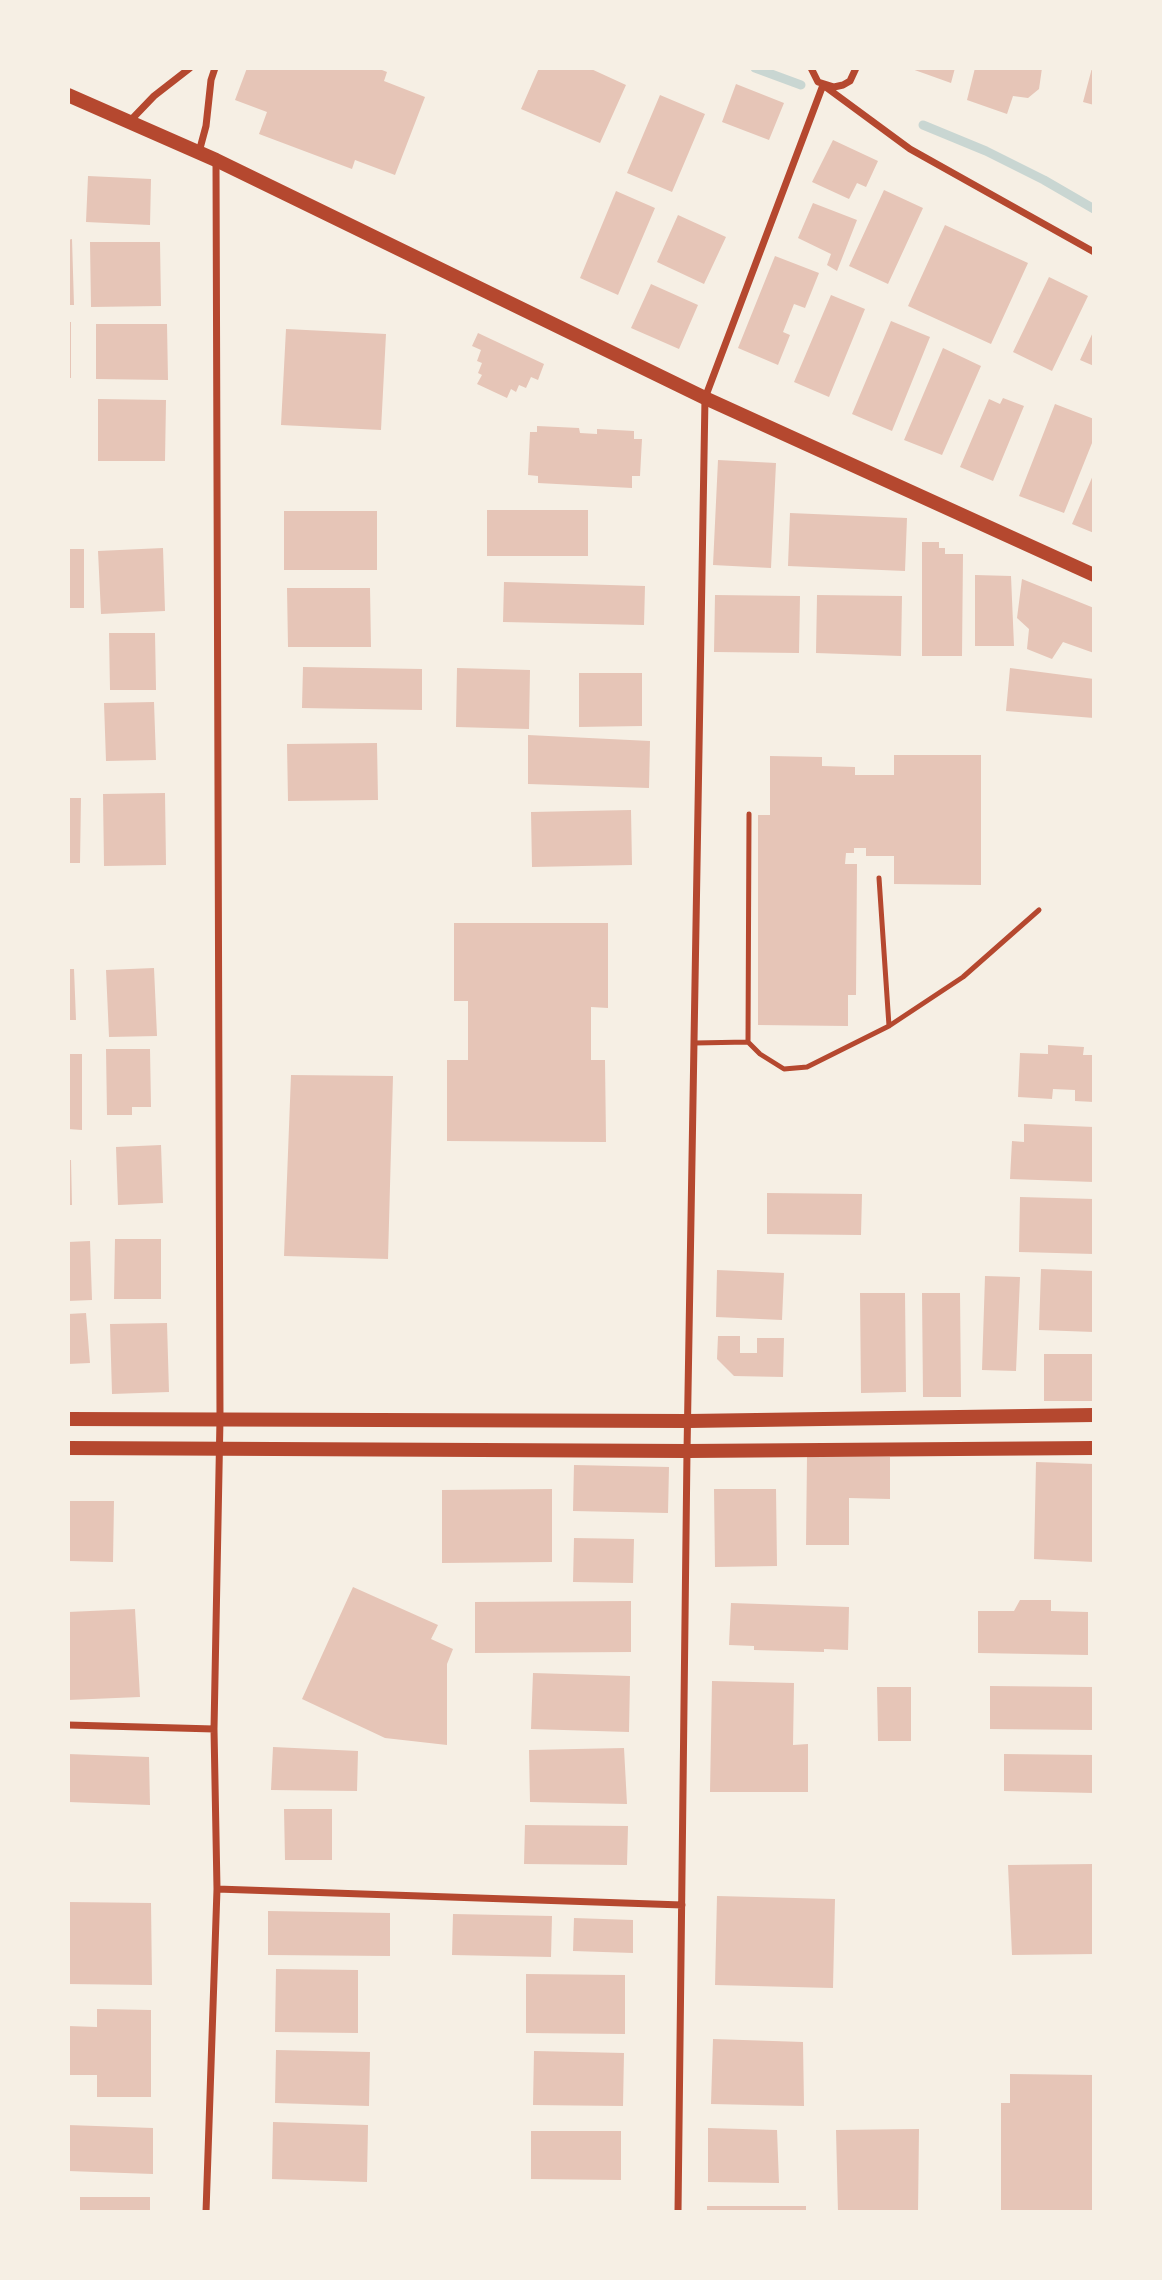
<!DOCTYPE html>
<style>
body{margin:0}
#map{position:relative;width:1162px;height:2280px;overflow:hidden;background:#f6efe4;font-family:"PT Sans",sans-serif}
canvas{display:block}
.frame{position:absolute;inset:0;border:70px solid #f6efe4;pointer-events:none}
</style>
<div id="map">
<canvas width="1162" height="2280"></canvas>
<div class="frame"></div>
</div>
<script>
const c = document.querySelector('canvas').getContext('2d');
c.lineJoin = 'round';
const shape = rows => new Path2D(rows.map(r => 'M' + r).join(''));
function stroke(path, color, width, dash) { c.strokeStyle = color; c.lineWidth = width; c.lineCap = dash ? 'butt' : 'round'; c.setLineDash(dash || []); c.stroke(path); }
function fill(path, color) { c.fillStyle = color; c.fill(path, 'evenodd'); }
const stream = shape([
 [755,68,801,85],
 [923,125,986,151,1044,180,1094,209]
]);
const building = shape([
 [247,68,377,68,387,72,384,81,425,97,395,175,355,160,352,169,259,134,267,112,235,100],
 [539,68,589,68,626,85,600,143,521,109],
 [909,68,955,68,951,83],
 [975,68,1042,68,1039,89,1028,98,1013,96,1007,114,967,100],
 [1092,68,1094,68,1094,105,1083,102],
 [736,84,784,103,769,140,722,122],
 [660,95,705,114,672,192,627,173],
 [833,140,878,161,866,187,857,183,849,199,812,182],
 [88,176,151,179,150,225,86,222],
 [884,190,923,208,888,284,849,266],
 [616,191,655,208,618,295,580,278],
 [813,203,857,220,837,271,827,265,831,254,798,238],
 [678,215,726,237,704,284,657,262],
 [945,225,1028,263,991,344,908,306],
 [72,239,74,305,68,305,68,240],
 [90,242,160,242,161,306,91,307],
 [775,256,819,273,805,308,794,304,783,332,790,335,778,365,738,348],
 [1049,277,1088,296,1052,371,1013,352],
 [651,284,698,305,679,349,631,328],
 [831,295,865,309,829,397,794,382],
 [891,321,930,337,892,431,852,414],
 [68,322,71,322,71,378,68,378],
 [96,324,167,324,168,380,96,379],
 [286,329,386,334,381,430,281,425],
 [1094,330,1094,366,1080,360],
 [478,333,544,364,538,380,531,377,526,388,519,385,516,392,511,389,507,398,477,384,482,375,478,373,482,363,477,361,481,350,472,346],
 [943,348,981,366,942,455,904,440],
 [1003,398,1024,406,993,481,960,467,989,399,1000,404],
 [98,399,166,400,165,461,98,461],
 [1055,404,1094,419,1094,438,1064,513,1019,496],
 [537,426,579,428,580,433,597,434,597,429,634,431,634,439,642,439,640,476,632,476,632,488,538,483,538,476,528,475,530,432,537,432],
 [718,460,776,463,771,568,713,565],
 [1094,473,1094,533,1072,524],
 [487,510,588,510,588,556,487,556],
 [284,511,377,511,377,570,284,570],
 [790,513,907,518,905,571,788,566],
 [922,542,939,542,939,548,945,548,945,554,963,554,962,656,922,656],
 [163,548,165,611,101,614,98,551],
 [68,549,84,549,84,608,68,608],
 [975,575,1011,576,1014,646,975,646],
 [1022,579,1094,608,1094,653,1063,642,1052,659,1027,649,1029,629,1017,618],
 [504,582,645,586,644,625,503,622],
 [287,588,370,588,371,647,288,647],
 [715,595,800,596,799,653,714,652],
 [817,595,902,596,901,656,816,653],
 [109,633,155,633,156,690,110,690],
 [303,667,422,669,422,710,302,708],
 [457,668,530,670,529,729,456,727],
 [1010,668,1094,679,1094,718,1006,711],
 [579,673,642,673,642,726,579,727],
 [154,702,156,760,106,761,104,703],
 [528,735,650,741,649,788,528,784],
 [377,743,378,800,288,801,287,744],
 [894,755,981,755,981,885,894,884,894,856,866,856,866,848,854,848,854,853,846,853,845,864,857,864,856,995,848,995,848,1026,758,1025,758,815,770,815,770,756,822,757,822,766,855,767,855,775,894,775],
 [165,793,166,865,104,866,103,794],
 [68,798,81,798,80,863,68,863],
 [631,810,632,865,532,867,531,812],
 [454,923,608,923,608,1008,591,1007,591,1060,605,1060,606,1142,447,1141,447,1060,468,1060,468,1001,454,1001],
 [154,968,157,1036,109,1037,106,970],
 [68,969,74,969,76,1020,68,1020],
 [1048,1045,1084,1047,1083,1055,1094,1055,1094,1102,1075,1101,1075,1090,1053,1089,1052,1099,1018,1097,1020,1053,1048,1054],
 [106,1049,150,1049,151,1107,132,1107,132,1115,107,1115],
 [68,1054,82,1054,82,1130,68,1129],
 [291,1075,393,1076,388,1259,284,1256],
 [1024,1124,1094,1127,1094,1182,1010,1179,1012,1141,1024,1142],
 [161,1145,163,1203,118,1205,116,1147],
 [68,1160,71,1160,72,1205,68,1205],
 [767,1193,862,1194,861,1235,767,1234],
 [1020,1197,1094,1199,1094,1254,1019,1252],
 [115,1239,161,1239,161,1299,114,1299],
 [90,1241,92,1300,68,1301,68,1242],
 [1041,1269,1094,1271,1094,1332,1039,1330],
 [717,1270,784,1273,782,1320,716,1317],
 [985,1276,1020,1277,1016,1371,982,1370],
 [860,1293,905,1293,906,1392,861,1393],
 [922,1293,960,1293,961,1397,923,1397],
 [86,1313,90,1363,68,1364,68,1314],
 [167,1323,169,1392,112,1394,110,1324],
 [718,1336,740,1336,740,1353,757,1353,757,1338,784,1338,783,1377,734,1376,717,1359],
 [1044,1354,1094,1354,1094,1401,1044,1401],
 [807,1457,890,1457,890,1499,849,1498,849,1545,806,1545],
 [1036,1462,1094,1464,1094,1562,1034,1559],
 [574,1465,669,1467,668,1513,573,1511],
 [552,1489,552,1562,442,1563,442,1490],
 [714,1489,776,1489,777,1566,715,1567],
 [68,1501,114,1501,113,1562,68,1561],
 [574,1538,634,1539,633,1583,573,1582],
 [353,1587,438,1625,431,1639,453,1649,447,1664,447,1745,385,1738,302,1699],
 [1020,1600,1051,1600,1051,1611,1088,1612,1088,1655,978,1653,978,1611,1014,1611],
 [631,1601,631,1652,475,1653,475,1602],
 [731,1603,849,1607,848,1650,824,1649,824,1652,754,1650,754,1646,729,1645],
 [135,1609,140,1697,68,1700,68,1612],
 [533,1673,630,1676,629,1732,531,1729],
 [712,1681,794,1683,793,1745,808,1744,808,1792,710,1792],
 [990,1686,1094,1687,1094,1730,990,1729],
 [877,1687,911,1687,911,1741,878,1741],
 [273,1747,358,1751,357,1791,271,1790],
 [624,1748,627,1804,530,1802,529,1750],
 [68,1754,149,1757,150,1805,68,1802],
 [1004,1754,1094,1755,1094,1793,1004,1791],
 [284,1809,332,1809,332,1860,285,1860],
 [525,1825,628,1826,627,1865,524,1864],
 [1094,1864,1094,1954,1012,1955,1008,1865],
 [717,1896,835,1899,833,1988,715,1985],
 [68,1902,151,1903,152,1985,68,1984],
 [268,1911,390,1913,390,1956,268,1955],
 [453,1914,552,1916,551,1957,452,1955],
 [574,1918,633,1920,633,1953,573,1951],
 [276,1969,358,1970,358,2033,275,2032],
 [526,1974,625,1975,625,2034,526,2033],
 [97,2009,151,2010,151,2097,97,2097,97,2075,68,2075,68,2026,97,2027],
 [713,2039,803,2042,804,2106,711,2104],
 [276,2050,370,2052,369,2106,275,2103],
 [534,2051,624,2053,623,2106,533,2105],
 [1010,2074,1094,2075,1094,2212,1001,2212,1001,2103,1010,2103],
 [273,2122,368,2125,367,2182,272,2179],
 [68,2125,153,2128,153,2174,68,2171],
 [708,2128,777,2130,779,2183,708,2182],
 [919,2129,918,2212,838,2212,836,2130],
 [531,2131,621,2131,621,2180,531,2179],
 [80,2197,150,2197,150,2212,80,2212],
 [707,2206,806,2206,806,2212,707,2212]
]);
const service = shape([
 [749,814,748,1042,760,1054,784,1069,807,1067,889,1026,963,977,1039,910],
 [879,878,889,1026],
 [695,1043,748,1042]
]);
const minor = shape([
 [811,68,818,82,834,87,843,85,850,81,856,68],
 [130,121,154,96,190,68],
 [199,152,206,126,211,80,215,68],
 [68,1725,214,1729],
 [217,1889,682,1905],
 [206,2212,217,1889,214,1729,220,1419,216,161],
 [678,2212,687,1451,705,398,823,85,910,149,1094,252]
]);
const secondary = shape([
 [68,95,216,160,705,398,1094,575],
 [68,1419,689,1421,1094,1415],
 [68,1448,687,1451,1094,1448]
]);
stroke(stream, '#c9d6d2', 9);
fill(building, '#e6c5b7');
stroke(service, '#b5482f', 5);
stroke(minor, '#b5482f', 7);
stroke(secondary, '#b5482f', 14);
</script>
